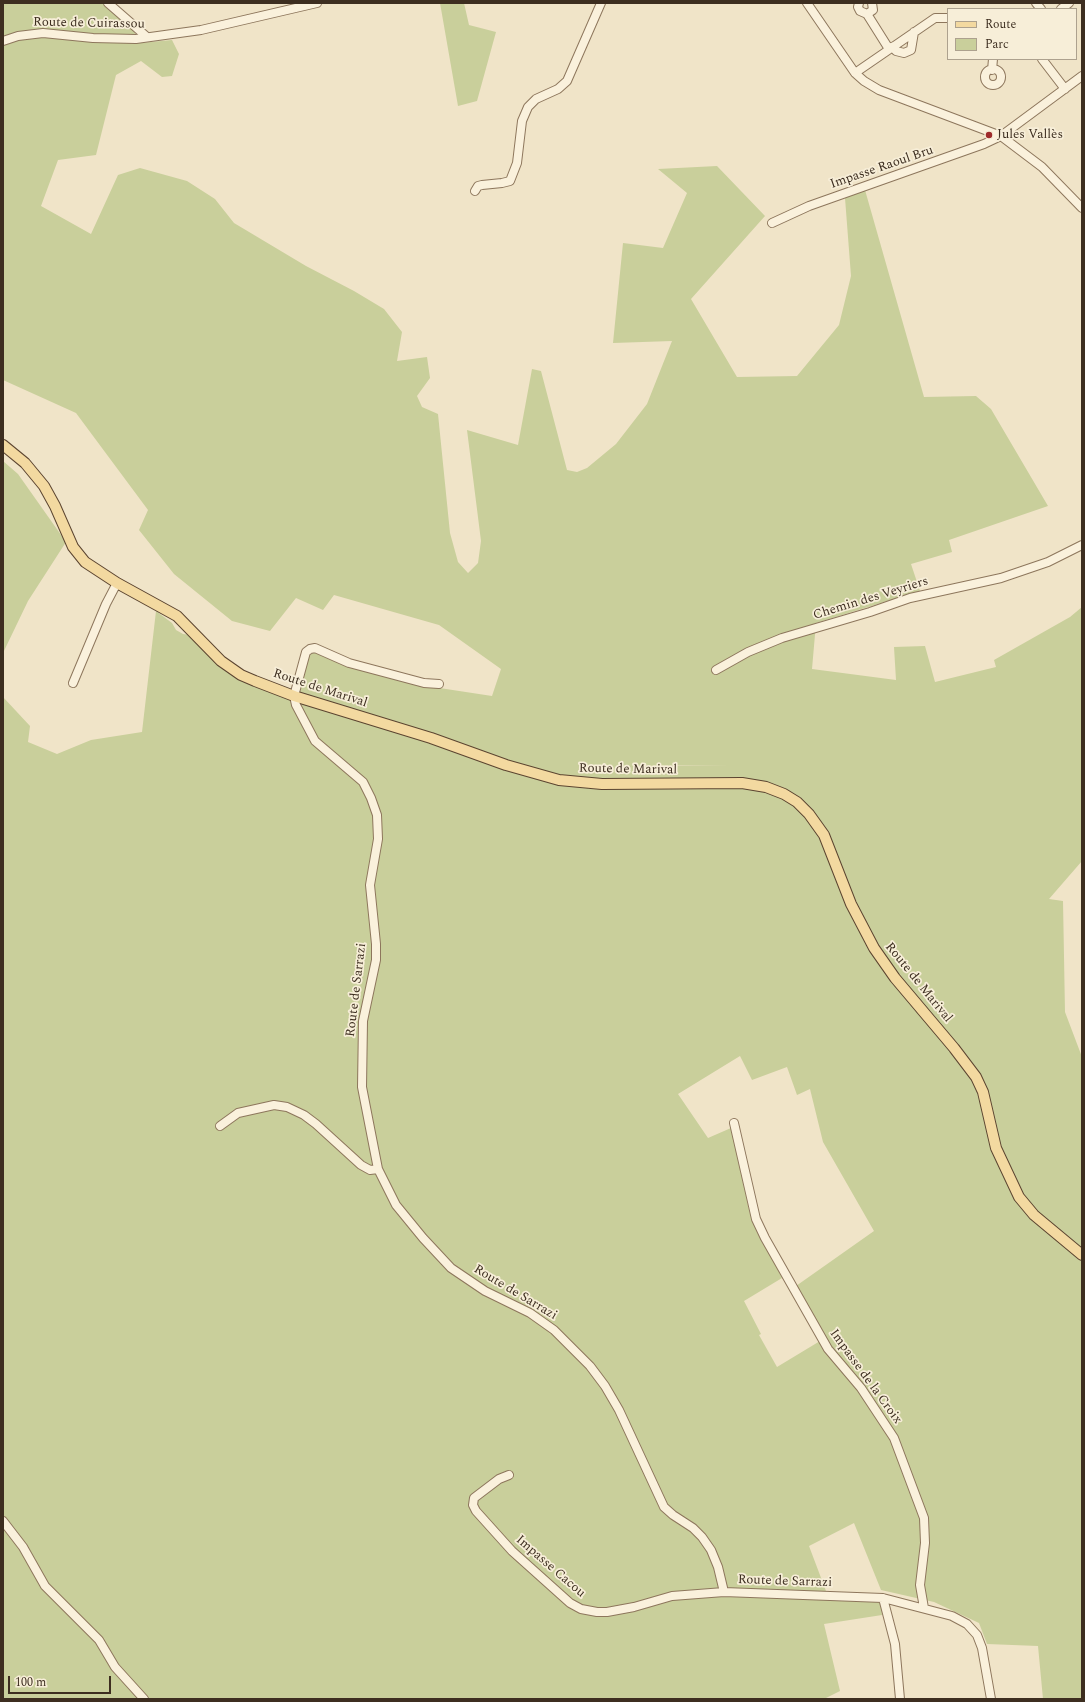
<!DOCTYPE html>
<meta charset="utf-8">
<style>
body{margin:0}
#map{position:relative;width:1085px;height:1702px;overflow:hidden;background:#f0e4c8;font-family:Spectral,serif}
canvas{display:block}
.frame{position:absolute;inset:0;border:4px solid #3d2e20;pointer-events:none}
.legend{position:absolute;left:947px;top:8px;width:130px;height:52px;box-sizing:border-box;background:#f7eed8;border:1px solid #ada18e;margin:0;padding:5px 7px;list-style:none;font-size:12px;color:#3d2e20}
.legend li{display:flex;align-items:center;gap:8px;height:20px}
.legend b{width:20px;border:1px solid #ada18e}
.scale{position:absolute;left:8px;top:1676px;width:103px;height:18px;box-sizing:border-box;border:2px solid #3d2e20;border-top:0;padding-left:5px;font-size:12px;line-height:14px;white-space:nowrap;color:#3d2e20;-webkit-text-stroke:3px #f7eed8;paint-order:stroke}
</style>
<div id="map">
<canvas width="1085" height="1702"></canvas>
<div class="frame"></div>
<ul class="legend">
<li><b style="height:5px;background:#f3d9a0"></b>Route</li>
<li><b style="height:11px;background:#c9cf9b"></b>Parc</li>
</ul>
<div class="scale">100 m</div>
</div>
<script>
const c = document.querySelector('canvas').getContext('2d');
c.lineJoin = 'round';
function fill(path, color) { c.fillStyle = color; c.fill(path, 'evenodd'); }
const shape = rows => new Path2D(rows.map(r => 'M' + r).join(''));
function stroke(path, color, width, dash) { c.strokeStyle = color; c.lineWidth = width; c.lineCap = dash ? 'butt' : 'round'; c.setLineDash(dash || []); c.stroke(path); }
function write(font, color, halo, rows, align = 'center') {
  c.font = font + ' Spectral,serif'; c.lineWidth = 3.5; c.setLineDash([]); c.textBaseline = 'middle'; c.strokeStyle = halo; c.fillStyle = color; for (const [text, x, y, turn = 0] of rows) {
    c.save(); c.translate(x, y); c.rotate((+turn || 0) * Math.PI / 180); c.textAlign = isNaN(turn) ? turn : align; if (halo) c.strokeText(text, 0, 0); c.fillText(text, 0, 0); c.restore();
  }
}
const green = shape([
 [3,3,102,3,131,26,140,43,172,40,179,54,172,76,162,77,141,61,116,75,96,155,58,160,41,206,91,234,118,175,140,168,187,181,215,199,234,223,306,266,354,291,384,309,402,332,397,361,427,357,430,378,417,396,422,407,438,414,450,533,458,562,468,573,478,563,481,541,467,430,518,445,532,369,541,371,567,470,577,472,587,468,616,444,647,404,672,341,613,343,623,243,663,248,687,193,658,169,717,166,765,216,691,299,737,377,797,376,839,325,851,276,845,198,865,190,924,397,976,396,991,409,1048,506,949,540,952,552,911,564,920,591,816,623,812,669,896,680,894,647,925,646,935,682,996,667,994,660,1070,617,1082,607,1082,861,1049,899,1063,901,1065,1012,1082,1057,1082,1699,1043,1699,1038,1646,987,1644,979,1623,934,1602,881,1590,854,1523,809,1546,829,1599,881,1600,882,1615,824,1624,840,1691,824,1699,3,1699,3,697,30,726,28,742,57,754,91,740,142,732,156,611,172,623,176,630,183,634,191,635,211,657,297,698,307,660,313,651,433,687,492,696,501,669,439,625,334,595,323,610,296,598,270,631,232,621,174,574,139,530,148,510,76,413,3,380],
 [630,765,677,765,729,766],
 [740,1056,752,1080,787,1067,797,1095,810,1089,823,1142,874,1231,796,1286,825,1338,777,1367,759,1335,761,1334,744,1301,782,1278,750,1214,731,1128,708,1138,678,1094],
 [440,3,464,3,469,25,496,32,477,101,458,106],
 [3,461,18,474,66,542,28,601,3,653]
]);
const minor = shape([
 [108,3,147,37],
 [807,3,855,73,864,81,879,90,1001,136,1042,167,1082,208],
 [859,3,858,7,860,11,867,14,873,10,872,3],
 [1036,3,1041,9],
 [1061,9,1069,3],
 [867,14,889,49],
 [3,41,18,36,43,33,93,38,136,39,201,30,317,3],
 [892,47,896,51,904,53,911,50,914,32],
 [1042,59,1065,89],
 '985 77a8 8 0 1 1 16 0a8 8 0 1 1-16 0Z',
 [992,70,993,59],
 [855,73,935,18,948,18],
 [475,191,478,186,482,185,502,183,510,181,517,163,522,121,528,107,536,99,558,89,567,81,601,3],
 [772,223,809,206,984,144,1001,136,1082,76],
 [716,670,748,652,782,638,870,612,910,598,1001,578,1048,562,1082,545],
 [73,683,106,604,117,583],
 [439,684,424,683,349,663,315,648,310,649,306,652,294,696,296,705,315,741,363,782,371,798,377,815,378,839,370,885,376,944,376,960,363,1021,362,1087,378,1169,396,1205,423,1238,451,1268,485,1291,530,1313,554,1330,590,1366,605,1386,619,1410,664,1507,673,1515,693,1528,702,1537,711,1550,718,1567,724,1592,883,1598,952,1616,967,1624,977,1635,982,1648,991,1699],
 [734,1123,756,1219,765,1238,828,1349,861,1388,894,1438,924,1518,925,1543,920,1585,924,1608],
 [220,1126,238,1113,274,1105,287,1107,304,1115,316,1124,361,1165,370,1170,378,1169],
 [509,1475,499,1479,474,1498,473,1505,476,1511,512,1551,570,1603,581,1609,597,1612,607,1612,634,1607,672,1596,724,1592],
 [3,1521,23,1547,45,1586,99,1640,115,1667,144,1699],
 [883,1598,895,1644,900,1699]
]);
const major = shape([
 [3,445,25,463,44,486,55,506,73,547,85,562,117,583,177,616,221,661,241,675,255,681,294,696,431,738,506,765,559,780,602,784,742,783,766,787,784,794,797,802,809,814,824,835,851,904,874,948,895,978,954,1048,976,1077,983,1092,996,1148,1019,1197,1034,1215,1082,1255]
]);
const markers = [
 [989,135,4,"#9e2a2b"]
];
const streetNames = [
 ["Route de Cuirassou",89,24,1],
 ["Impasse Raoul Bru",882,168,-19],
 ["Chemin des Veyriers",871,599,-17],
 ["Route de Marival",320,689,18],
 ["Route de Marival",628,770,1],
 ["Route de Marival",918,983,51],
 ["Route de Sarrazi",357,990,-83],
 ["Route de Sarrazi",515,1293,31],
 ["Impasse de la Croix",865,1377,54],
 ["Impasse Cacou",550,1567,41],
 ["Route de Sarrazi",785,1582,2]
];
const poiNames = [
 ["Jules Vallès",997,135]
];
fill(green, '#c9cf9b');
stroke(minor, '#8d765c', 10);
stroke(major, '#5b4430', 12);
stroke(minor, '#faf1dc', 8);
stroke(major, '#f3d9a0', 10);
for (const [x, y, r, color] of markers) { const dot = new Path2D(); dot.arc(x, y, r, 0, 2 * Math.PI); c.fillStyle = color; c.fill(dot); stroke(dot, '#f7eed8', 1.5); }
write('13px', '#3d2e20', '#f7eed8', streetNames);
write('13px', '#3d2e20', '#f7eed8', poiNames, 'left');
</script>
